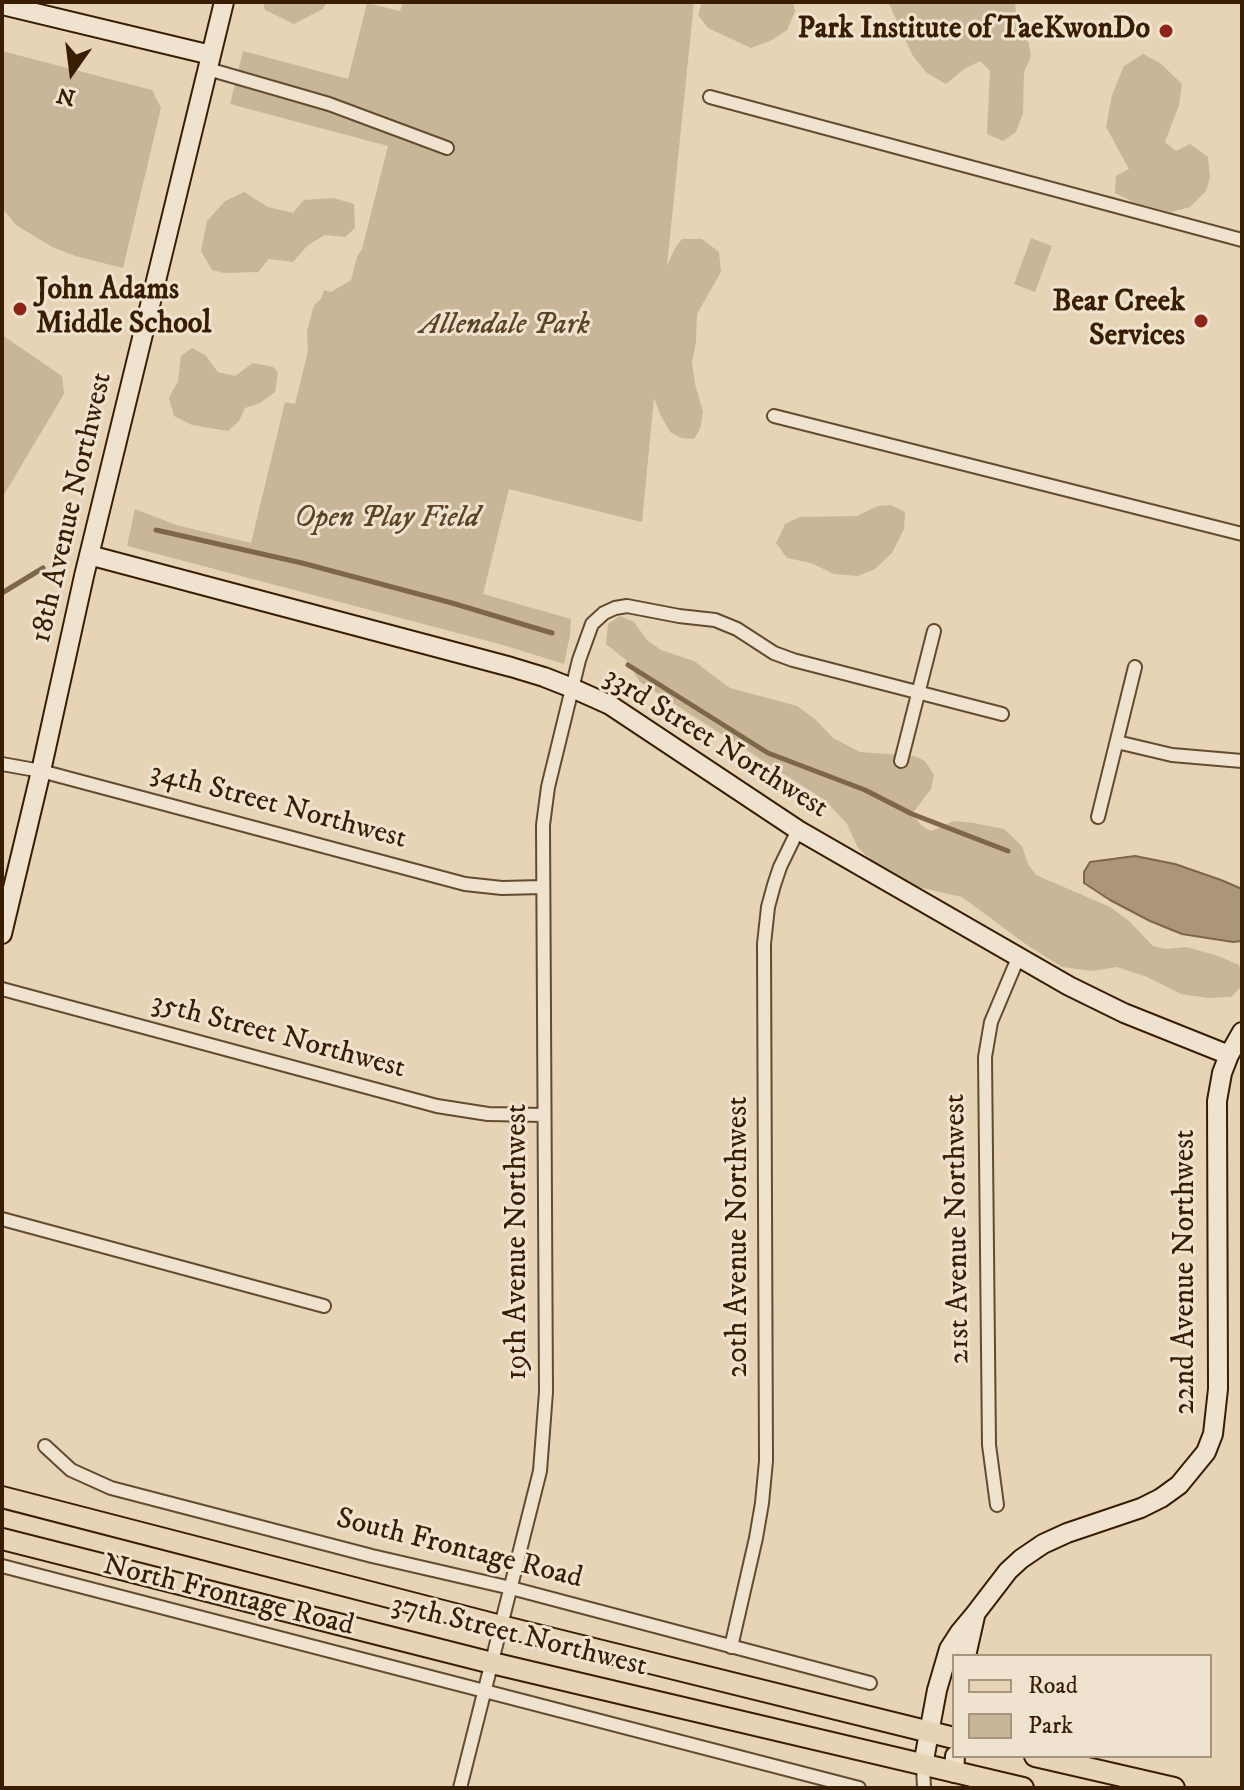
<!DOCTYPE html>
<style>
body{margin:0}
#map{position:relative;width:1244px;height:1790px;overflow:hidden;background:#e7d4b6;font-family:"IM FELL DW Pica",serif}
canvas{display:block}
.frame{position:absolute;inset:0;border:4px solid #391d01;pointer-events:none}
.legend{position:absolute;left:952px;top:1654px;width:260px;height:104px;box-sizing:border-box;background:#efe3d0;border:2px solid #a6947d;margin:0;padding:10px 14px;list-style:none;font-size:24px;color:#391d01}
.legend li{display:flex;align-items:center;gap:16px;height:40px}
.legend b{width:40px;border:2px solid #a6947d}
.north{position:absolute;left:32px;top:32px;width:80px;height:80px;-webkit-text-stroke:6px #efe3d0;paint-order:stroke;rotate:194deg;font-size:22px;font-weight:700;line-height:32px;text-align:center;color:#391d01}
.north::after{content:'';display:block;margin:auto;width:28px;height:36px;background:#391d01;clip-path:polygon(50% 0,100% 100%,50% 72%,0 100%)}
</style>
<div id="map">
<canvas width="1244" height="1790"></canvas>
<div class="frame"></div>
<ul class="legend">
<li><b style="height:10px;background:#e7d4b6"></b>Road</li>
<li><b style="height:22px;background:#c9b597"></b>Park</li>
</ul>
<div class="north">N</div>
</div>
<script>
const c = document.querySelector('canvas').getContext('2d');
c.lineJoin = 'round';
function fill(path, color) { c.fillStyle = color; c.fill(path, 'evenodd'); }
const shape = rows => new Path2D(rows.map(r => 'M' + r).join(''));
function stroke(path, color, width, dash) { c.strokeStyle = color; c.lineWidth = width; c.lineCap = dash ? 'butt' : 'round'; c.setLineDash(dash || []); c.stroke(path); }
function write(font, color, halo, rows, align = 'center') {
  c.font = font + ' "IM FELL DW Pica",serif'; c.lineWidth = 6; c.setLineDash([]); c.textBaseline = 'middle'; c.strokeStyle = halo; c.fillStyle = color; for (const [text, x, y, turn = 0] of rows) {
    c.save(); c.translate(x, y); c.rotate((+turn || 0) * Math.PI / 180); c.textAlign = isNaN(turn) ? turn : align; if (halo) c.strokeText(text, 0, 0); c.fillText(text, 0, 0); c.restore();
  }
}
const green = shape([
 [263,2,327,2,323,9,294,24,265,10],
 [403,2,694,2,667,266,675,248,682,239,702,239,719,252,721,272,697,314,696,342,692,362,695,384,703,412,700,429,694,439,681,438,670,432,660,414,654,398,642,522,509,489,483,594,571,619,570,635,564,664,503,645,127,546,135,509,176,525,251,543,285,402,295,404,308,351,307,331,314,305,321,299,324,290,331,292,351,280,357,257,362,249,388,146,230,104,243,51,348,79,367,3,400,11],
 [702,2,793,2,795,11,787,30,770,41,751,48,708,28,698,15],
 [888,2,1015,2,1016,13,1028,40,1031,56,1024,72,1023,113,1016,132,1003,141,987,134,990,71,980,61,964,69,946,84,927,73,913,56],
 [2,51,152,90,161,108,123,268,75,256,52,247,16,225,2,208],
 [1143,54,1160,63,1182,84,1179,105,1165,142,1176,151,1190,144,1208,157,1210,177,1206,191,1190,207,1171,212,1135,203,1115,193,1116,176,1129,169,1106,127,1112,95,1124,66],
 [244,192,268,207,293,213,304,200,334,198,354,204,355,228,345,237,325,235,308,245,293,262,269,259,258,272,224,273,212,270,201,251,207,221,225,201],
 [1031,238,1052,246,1035,292,1014,284],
 [2,335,62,376,64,394,2,498],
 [192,348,205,355,218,372,235,376,253,363,273,367,278,372,275,392,260,403,245,408,239,421,228,431,192,425,174,416,169,398,178,381,181,356],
 [891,505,905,512,904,529,892,553,875,569,858,576,834,574,811,563,787,558,776,543,785,524,800,517,857,516,878,506],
 [620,616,634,622,647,640,661,650,694,661,730,688,797,706,815,719,833,738,860,752,914,756,925,761,934,775,931,789,912,814,922,826,931,831,954,821,974,823,1004,829,1022,846,1028,864,1036,875,1110,907,1129,921,1153,946,1165,949,1187,947,1218,956,1239,965,1242,976,1242,986,1231,997,1208,998,1181,994,1147,977,1117,967,1092,971,1062,967,1027,945,962,897,918,887,879,867,858,848,847,824,826,801,640,682,626,660,606,644,608,624]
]);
const water = shape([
 [1135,856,1175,864,1221,880,1242,889,1242,941,1233,942,1182,934,1150,921,1110,900,1084,883,1084,872,1090,862,1135,856]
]);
const stream = shape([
 [156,530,302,563,452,603,552,633],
 [2,593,43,568],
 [628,665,768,753,865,790,912,814,1008,851]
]);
const street = shape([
 [208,69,329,104,447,148],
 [710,97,1242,240],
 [774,416,1242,534],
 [1117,742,1172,755,1242,761],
 [901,761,934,631],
 [2,764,41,771,465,884,502,888,542,887],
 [1098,817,1135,667],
 [2,989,437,1106,488,1114,544,1115],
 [2,1219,324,1306],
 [45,1446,71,1470,111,1488,372,1556,511,1588,870,1683],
 [997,1505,989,1445,985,1057,991,1022,1018,958],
 [2,1566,859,1788],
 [731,1647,756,1538,762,1503,766,1461,764,944,768,907,774,885,780,867,798,830],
 [923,1765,924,1788],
 [460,1788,540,1471,546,1392,543,825,548,787,579,660,592,624,604,613,615,608,627,606,679,616,715,620,737,629,774,653,793,660,1002,714]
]);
const secondary = shape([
 [2,5,211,55],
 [89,555,511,667,544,677,572,688,610,705,798,830,1069,986,1124,1013,1229,1055],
 [2,934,41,771,84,576,224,2],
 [966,1656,975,1616],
 [923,1765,937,1690,949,1649,960,1632,975,1614,1008,1571,1021,1559,1043,1544,1067,1533,1141,1508,1161,1498,1179,1485,1206,1452,1213,1434,1218,1389,1217,1101,1222,1073,1229,1055,1242,1032],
 [954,1773,955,1756]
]);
const primary = shape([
 [2,1497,501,1626,954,1738],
 [2,1539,492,1663,1023,1788],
 [1035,1756,1174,1788]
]);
const markers = [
 [1166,31,8,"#8f2418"],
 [20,309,8,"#8f2418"],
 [1201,321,8,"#8f2418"]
];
const poiNames = [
 ["Park Institute of TaeKwonDo",1150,31],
 ["John Adams",36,292,"left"],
 ["Middle School",36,326,"left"],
 ["Bear Creek",1185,304],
 ["Services",1185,338]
];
const parkNames = [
 ["Allendale Park",505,327],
 ["Open Play Field",387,520]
];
const streetNames = [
 ["18th Avenue Northwest",73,508,-77],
 ["33rd Street Northwest",715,744,32],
 ["34th Street Northwest",278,807,15],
 ["35th Street Northwest",278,1037,15],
 ["21st Avenue Northwest",959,1229,-91],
 ["20th Avenue Northwest",740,1237,-90],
 ["19th Avenue Northwest",519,1242,-90],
 ["22nd Avenue Northwest",1187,1272,-90],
 ["South Frontage Road",459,1550,14],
 ["North Frontage Road",228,1597,14],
 ["37th Street Northwest",519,1637,14]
];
fill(green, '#c9b597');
fill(water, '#ac9678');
stroke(water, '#7e6648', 2);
stroke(stream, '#7e6648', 5);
stroke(street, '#644b2e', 16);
stroke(secondary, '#391d01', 22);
stroke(primary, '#391d01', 24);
stroke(street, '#efe3d0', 12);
stroke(secondary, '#efe3d0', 18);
stroke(primary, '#e7d4b6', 20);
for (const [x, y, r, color] of markers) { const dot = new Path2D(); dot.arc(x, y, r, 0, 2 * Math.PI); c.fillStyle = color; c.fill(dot); stroke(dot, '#efe3d0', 3); }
write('bold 30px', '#391d01', '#efe3d0', poiNames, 'right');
write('italic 30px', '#5d4326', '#efe3d0', parkNames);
write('30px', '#391d01', '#efe3d0', streetNames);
</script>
